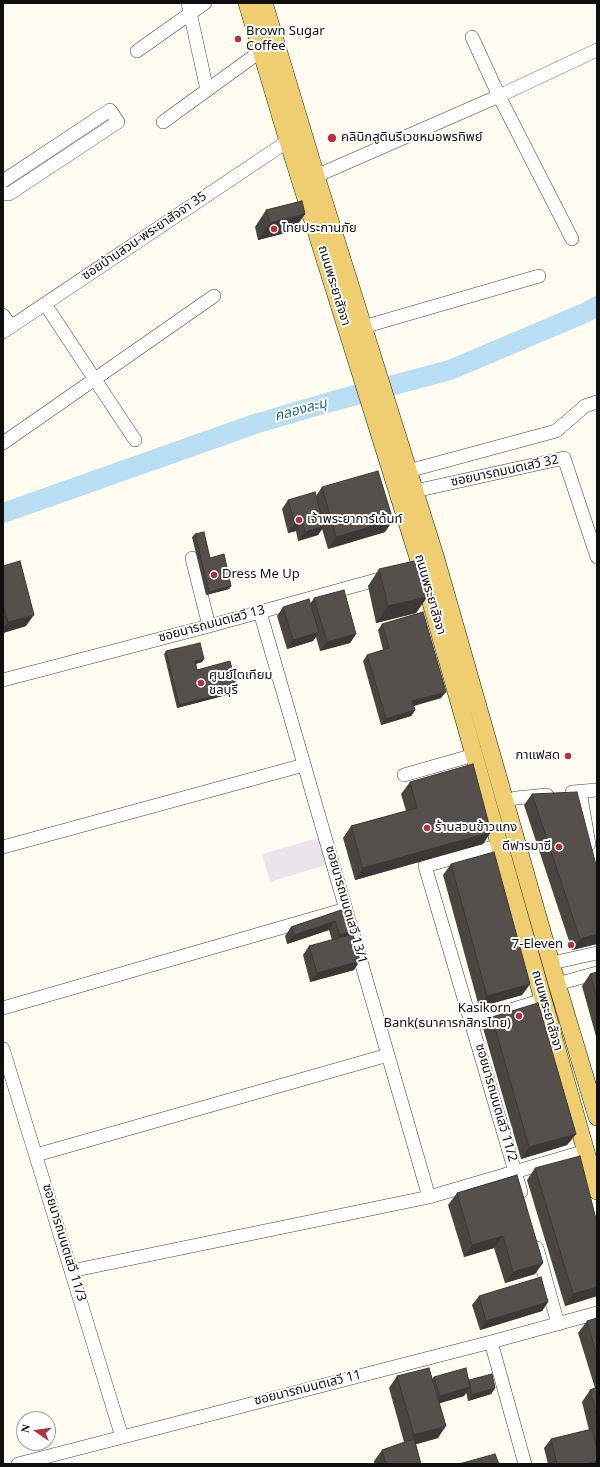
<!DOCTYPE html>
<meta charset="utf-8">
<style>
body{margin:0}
#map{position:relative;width:600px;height:1467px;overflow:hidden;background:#fefbf1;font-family:Georgia,serif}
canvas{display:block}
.frame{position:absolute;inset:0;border:4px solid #0f0f0f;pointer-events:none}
.north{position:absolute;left:16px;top:1411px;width:40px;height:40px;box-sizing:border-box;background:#fff;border:1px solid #9f9f9f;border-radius:50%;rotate:283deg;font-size:11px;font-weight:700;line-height:16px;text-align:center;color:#0f0f0f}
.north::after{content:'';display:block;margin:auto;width:14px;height:18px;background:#b53038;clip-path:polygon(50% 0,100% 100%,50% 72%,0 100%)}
</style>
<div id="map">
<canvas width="600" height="1467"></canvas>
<div class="frame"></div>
<div class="north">N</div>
</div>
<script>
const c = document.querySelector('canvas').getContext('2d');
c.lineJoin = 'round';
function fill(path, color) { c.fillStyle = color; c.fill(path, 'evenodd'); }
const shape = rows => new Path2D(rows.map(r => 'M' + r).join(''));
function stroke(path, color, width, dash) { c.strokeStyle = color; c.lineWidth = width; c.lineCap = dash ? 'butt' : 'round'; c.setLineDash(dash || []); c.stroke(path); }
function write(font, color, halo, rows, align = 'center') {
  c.font = font + ' Georgia,"Noto Sans Thai",serif'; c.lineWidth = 4; c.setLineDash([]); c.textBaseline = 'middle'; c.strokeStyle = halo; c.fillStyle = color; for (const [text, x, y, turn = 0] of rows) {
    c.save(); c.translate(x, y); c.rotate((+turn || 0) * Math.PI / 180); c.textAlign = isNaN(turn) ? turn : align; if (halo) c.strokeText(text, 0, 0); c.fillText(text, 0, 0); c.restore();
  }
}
const industrial = shape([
 [318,838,326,865,270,882,262,854]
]);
const river = shape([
 [3,513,255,424,326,403,450,370,587,312,597,306]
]);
const minor = shape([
 [188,3,207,90],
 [472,37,499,96,572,239],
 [137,51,205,3],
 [163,122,261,51],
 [316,176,499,96,597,50],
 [3,181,110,110,118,122,9,194,3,193],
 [45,304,135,440],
 [3,315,11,327],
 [363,327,539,276],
 [3,332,288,141],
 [3,443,214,296],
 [408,471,556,431,585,406,597,402],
 [415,491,564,458,597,557],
 [192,558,209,626],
 [260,612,429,1197],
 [3,680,209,626,387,577],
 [404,775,474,755],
 [580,791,589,844],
 [572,792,597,790],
 [505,801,516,798,547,795],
 [500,845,425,866,521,1192],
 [3,847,304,765],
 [552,963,597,953],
 [557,984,597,973],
 [3,1008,346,909],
 [471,1022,543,1000],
 [3,1049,122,1437],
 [36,1155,388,1055],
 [537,1248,558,1324],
 [71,1271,429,1197,586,1151],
 [491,1342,525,1464],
 [18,1464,491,1342,597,1313]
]);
const major = shape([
 [247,3,288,141,421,567,597,1191],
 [264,3,316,176,436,559,557,984,597,1117]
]);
const wall = shape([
 [266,210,305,214,293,231,258,240,255,227],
 [322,487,393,520,385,532,328,549,322,529,318,535,298,541,296,531,288,533,282,509,288,500,316,496],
 [195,534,210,558,231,586,229,589,206,595,192,537],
 [3,566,26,626,3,633],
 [379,569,427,597,416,613,376,623,368,586],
 [314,598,356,634,350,643,320,651,316,637,313,641,287,649,277,616,283,607,310,604],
 [382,624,441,698,414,706,415,710,411,716,381,725,363,661,367,655,383,650,378,630],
 [166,651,202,662,196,664,197,670,237,690,234,693,177,708,164,654],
 [410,782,483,844,355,880,343,838,351,826,406,811,401,794],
 [532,794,597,869,597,944,572,950,524,805],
 [451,864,530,984,522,995,479,1007,443,875],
 [347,908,351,934,354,970,310,982,303,955,309,946,332,940,329,930,287,944,285,936,291,927],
 [597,972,597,1040,582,986,590,974],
 [492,1017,576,1134,567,1145,521,1159,483,1028],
 [535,1168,597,1296,565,1306,527,1180],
 [517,1175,535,1274,505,1283,494,1248,464,1257,448,1205,457,1193],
 [479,1296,548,1302,542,1311,480,1330,472,1305],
 [597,1318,597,1464,548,1464,544,1448,551,1439,589,1430,582,1402,590,1390,595,1388,578,1333,587,1321],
 [397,1376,432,1379,434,1377,469,1381,495,1388,491,1394,468,1401,466,1392,464,1396,439,1403,438,1438,416,1444,421,1464,374,1464,374,1461,382,1450,404,1442,389,1388]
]);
const shadedWall = shape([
 [305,214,293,231,258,240,270,223],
 [393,520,385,532,328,549,336,537],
 [302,522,296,531,288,533,295,524],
 [324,526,318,535,298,541,305,532],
 [231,586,229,589,206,595,209,592],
 [427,597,416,613,376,623,388,606],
 [34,615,26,626,3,633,3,629,8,622],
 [319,632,313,641,287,649,293,640],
 [356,634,350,643,320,651,327,642],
 [204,659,202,662,193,664,195,661],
 [237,690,234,693,177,708,179,705],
 [446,692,441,698,408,707,412,701],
 [415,710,411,716,381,725,386,719],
 [491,832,483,844,355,880,363,868],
 [335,921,329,930,287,944,294,935],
 [354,930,348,939,333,944,340,935],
 [597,934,597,944,572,950,580,939],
 [360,961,354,970,310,982,317,973],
 [530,984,522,995,479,1007,487,996],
 [576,1134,567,1145,521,1159,529,1147],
 [503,1236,494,1248,464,1257,472,1245],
 [543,1263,535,1274,505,1283,513,1272],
 [597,1287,597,1296,565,1306,573,1294],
 [548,1302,542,1311,480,1330,486,1321],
 [470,1387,464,1396,434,1405,440,1396],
 [495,1388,491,1394,468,1401,472,1395],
 [446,1426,438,1438,406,1447,414,1435],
 [597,1461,597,1464,587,1464]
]);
const building = shape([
 [302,201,305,214,270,223,266,210,302,201],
 [378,471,393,520,336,537,322,487,378,471],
 [315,492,324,526,305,532,302,522,295,524,288,500,315,492],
 [204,532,210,558,224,554,231,586,209,592,195,534,204,532],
 [419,560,427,597,388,606,379,569,419,560],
 [20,561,34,615,8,622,3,604,3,566,20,561],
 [344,590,356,634,327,642,314,598,344,590],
 [309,599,319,632,293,640,283,607,309,599],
 [423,612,446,692,412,701,415,710,386,719,367,655,389,648,382,624,423,612],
 [200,643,204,659,195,661,197,670,230,661,237,690,179,705,166,651,200,643],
 [473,764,491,832,363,868,351,826,417,808,410,782,473,764],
 [577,792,597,869,597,934,580,939,532,794,577,792],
 [494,852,530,984,487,996,451,864,494,852],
 [347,908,354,930,340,935,335,921,294,935,291,927,347,908],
 [353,934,360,961,317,973,309,946,353,934],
 [597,972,597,998,590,974,597,972],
 [538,1003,576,1134,529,1147,492,1017,538,1003],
 [580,1156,597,1223,597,1287,573,1294,535,1168,580,1156],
 [517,1175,543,1263,513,1272,503,1236,472,1245,457,1193,517,1175],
 [541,1277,548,1302,486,1321,479,1296,541,1277],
 [597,1318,597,1356,587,1321,597,1318],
 [429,1368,446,1426,414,1435,397,1376,429,1368],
 [466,1368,470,1387,440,1396,434,1377,466,1368],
 [492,1374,495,1388,472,1395,469,1380,492,1374],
 [597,1387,597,1417,590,1390,597,1387],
 [592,1429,597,1449,597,1461,587,1464,557,1464,551,1439,592,1429],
 [414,1439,421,1464,386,1464,382,1450,414,1439],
 [495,1454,499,1464,459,1464,495,1454]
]);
const markers = [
 [238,39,4,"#b53038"],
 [332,138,5,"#b53038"],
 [274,229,4,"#b53038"],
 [299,520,4,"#b53038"],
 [214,575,4,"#b53038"],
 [201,683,4,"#b53038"],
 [568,756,4,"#b53038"],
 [427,828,4,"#b53038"],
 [559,847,4,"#b53038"],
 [571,945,4,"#b53038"],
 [519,1016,4,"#b53038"]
];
const poiNames = [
 ["Brown Sugar",246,32],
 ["Coffee",246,47],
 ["คลินิกสูตินรีเวชหมอพรทิพย์",341,138],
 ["ไทยประกานภัย",282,229],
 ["เจ้าพระยาการ์เด้นท์",307,520],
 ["Dress Me Up",222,575],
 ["ศูนย์ไตเทียม",209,676],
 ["ชลบุรี",209,691],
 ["กาแฟสด",560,756,"right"],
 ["ร้านสวนข้าวแกง",435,828],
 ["ดีฟารมาซี",551,847,"right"],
 ["7-Eleven",563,945,"right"],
 ["Kasikorn",511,1009,"right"],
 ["Bank(ธนาคารกสิกรไทย)",511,1024,"right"]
];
const streetNames = [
 ["ซอยบ้านสวน-พระยาสัจจา 35",145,237,-34],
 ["ถนนพระยาสัจจา",333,286,73],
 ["ซอยนารถมนตเสวี 32",505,472,-12],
 ["ถนนพระยาสัจจา",429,595,74],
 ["ซอยนารถมนตเสวี 13",212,625,-15],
 ["ซอยนารถมนตเสวี 13/1",345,905,74],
 ["ถนนพระยาสัจจา",546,1011,74],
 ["ซอยนารถมนตเสวี 11/2",495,1103,74],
 ["ซอยนารถมนตเสวี 11/3",63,1243,73],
 ["ซอยนารถมนตเสวี 11",308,1389,-14]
];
const waterNames = [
 ["คลองละมุ",301,411,-15]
];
fill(industrial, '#ebe4ec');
stroke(river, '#b9ddf2', 20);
stroke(minor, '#424242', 14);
stroke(major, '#202020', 18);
stroke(minor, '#fff', 13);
stroke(major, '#eece71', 17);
fill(wall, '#4a4541');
fill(shadedWall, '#3c3835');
fill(building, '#56504c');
stroke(building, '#3c3835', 1);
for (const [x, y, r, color] of markers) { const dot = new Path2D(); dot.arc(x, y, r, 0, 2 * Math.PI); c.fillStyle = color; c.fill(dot); stroke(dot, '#fff', 1.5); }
write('13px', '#0f0f0f', '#fff', poiNames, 'left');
write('13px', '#0f0f0f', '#fff', streetNames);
write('italic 14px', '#206598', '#fff', waterNames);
</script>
